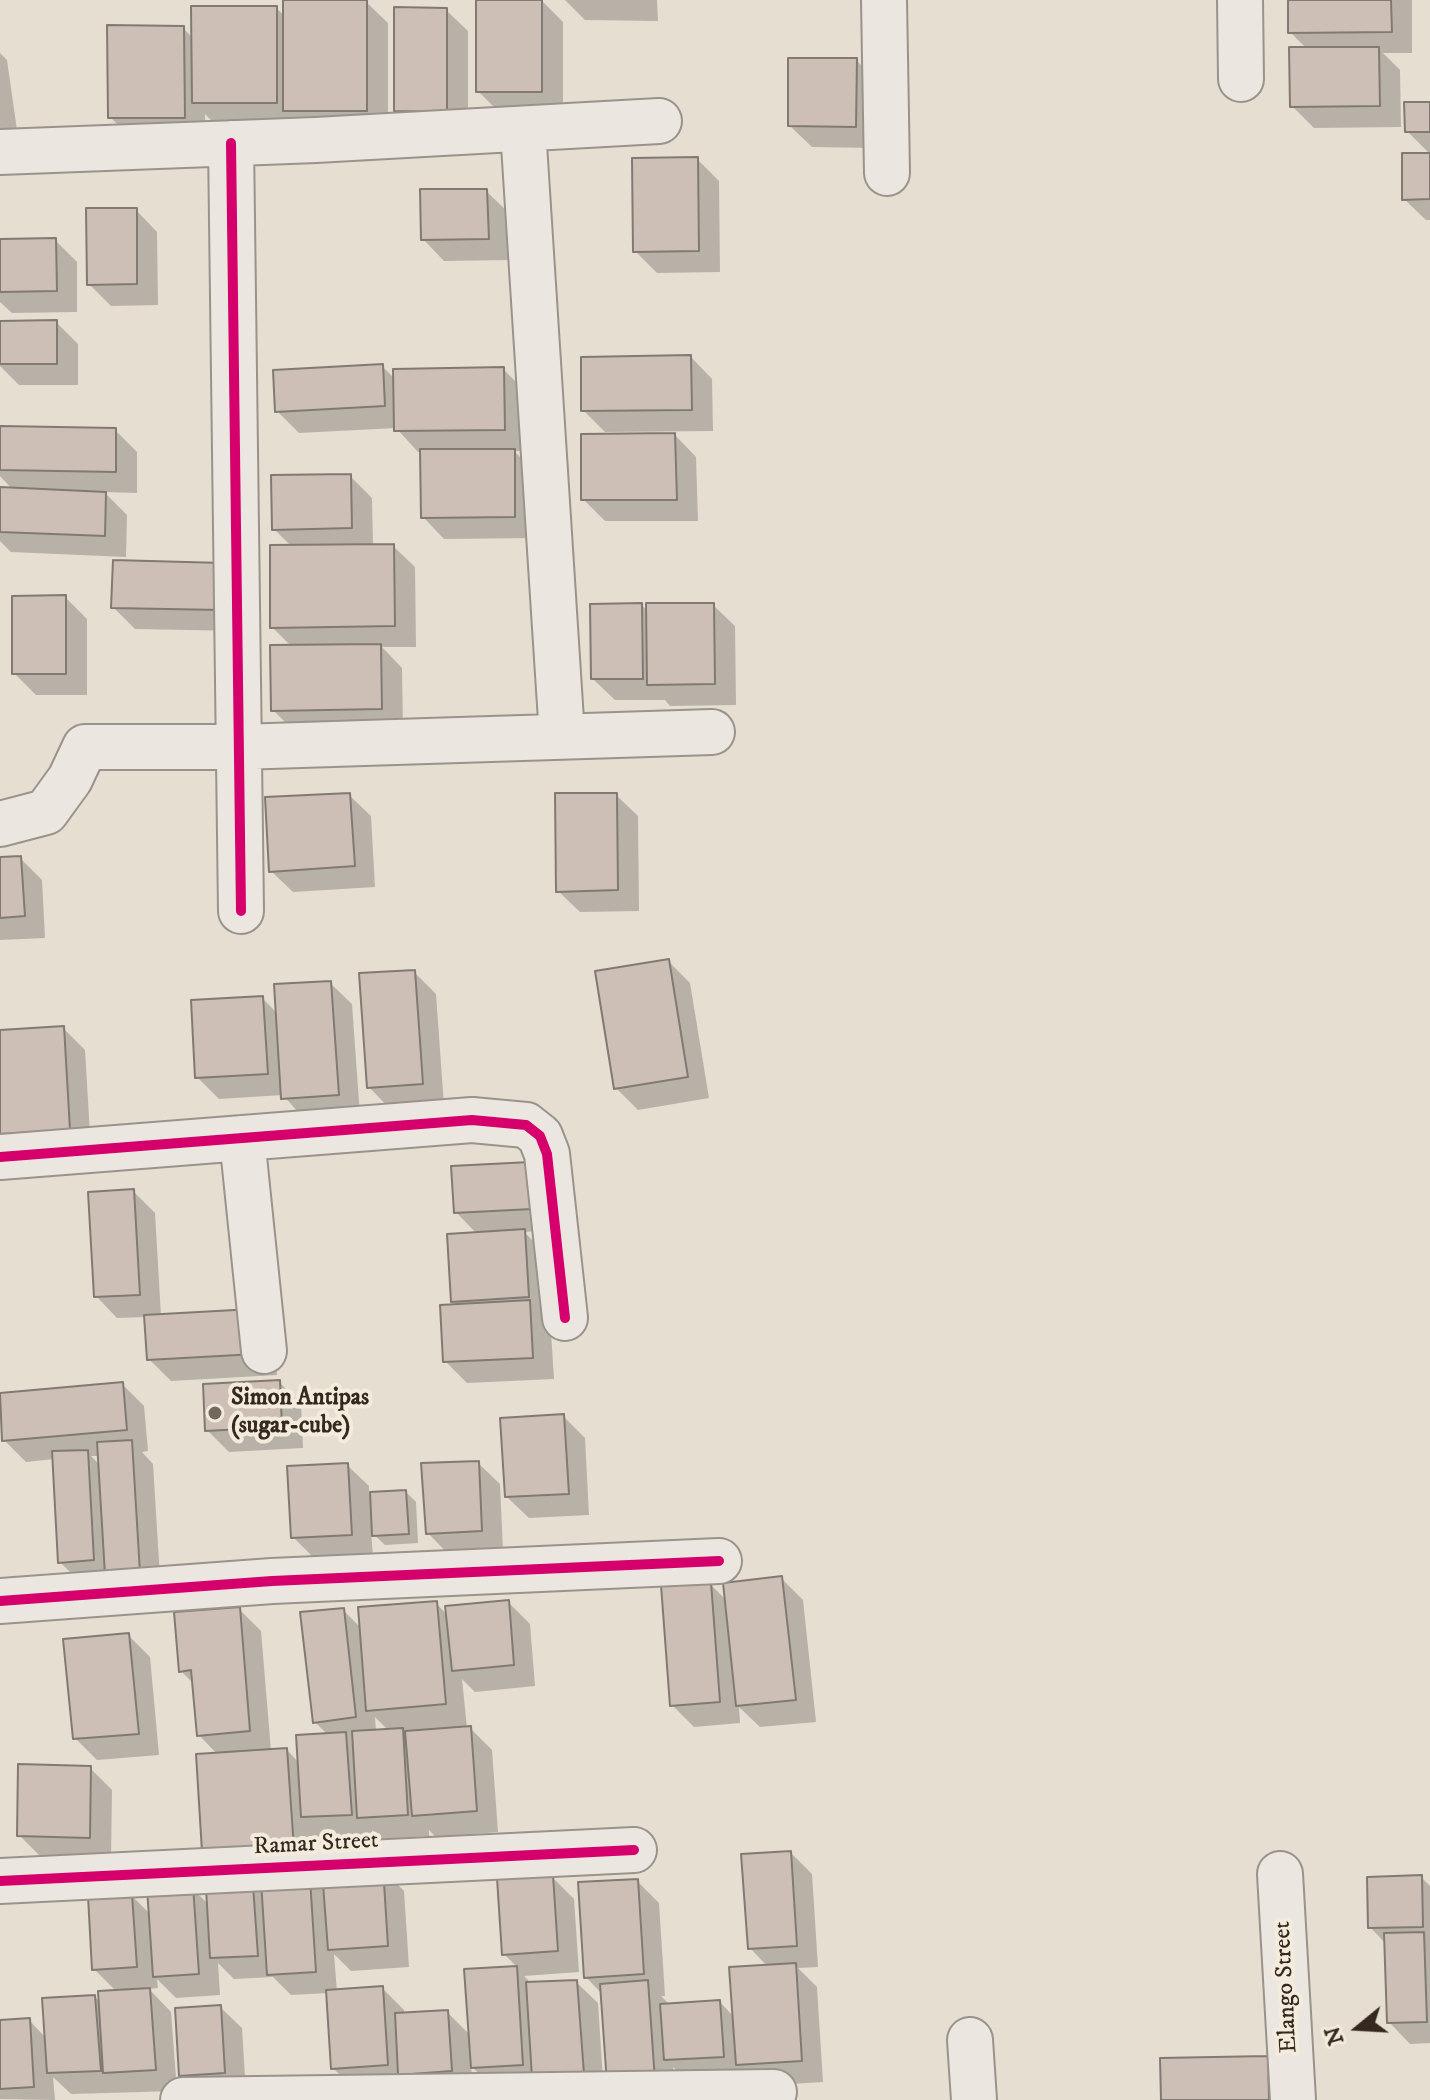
<!DOCTYPE html>
<style>
body{margin:0}
#map{position:relative;width:1430px;height:2100px;overflow:hidden;background:#e5ded1;font-family:"IM FELL DW Pica",serif}
canvas{display:block}
.north{position:absolute;left:1318px;top:1988px;width:80px;height:80px;-webkit-text-stroke:6px #f3ecdc;paint-order:stroke;rotate:252deg;font-size:22px;font-weight:700;line-height:32px;text-align:center;color:#34281f}
.north::after{content:'';display:block;margin:auto;width:28px;height:36px;background:#34281f;clip-path:polygon(50% 0,100% 100%,50% 72%,0 100%)}
</style>
<div id="map">
<canvas width="1430" height="2100"></canvas>
<div class="north">N</div>
</div>
<script>
const c = document.querySelector('canvas').getContext('2d');
c.lineJoin = 'round';
function fill(path, color) { c.fillStyle = color; c.fill(path, 'evenodd'); }
const shape = rows => new Path2D(rows.map(r => 'M' + r).join(''));
function stroke(path, color, width, dash) { c.strokeStyle = color; c.lineWidth = width; c.lineCap = dash ? 'butt' : 'round'; c.setLineDash(dash || []); c.stroke(path); }
function write(font, color, halo, rows, align = 'center') {
  c.font = font + ' "IM FELL DW Pica",serif'; c.lineWidth = 8; c.setLineDash([]); c.textBaseline = 'middle'; c.strokeStyle = halo; c.fillStyle = color; for (const [text, x, y, turn = 0] of rows) {
    c.save(); c.translate(x, y); c.rotate((+turn || 0) * Math.PI / 180); c.textAlign = isNaN(turn) ? turn : align; if (halo) c.strokeText(text, 0, 0); c.fillText(text, 0, 0); c.restore();
  }
}
const shadow = shape([
 [312,0,364,0,388,23,388,132,215,124,205,114,205,139,132,139,110,117,183,28,193,38,276,8,285,16],
 [541,0,563,22,563,113,500,113,478,91],
 [565,0,657,0,658,21,585,20],
 [1290,0,1412,0,1412,53,1383,53,1400,70,1401,127,1314,128,1292,106,1307,49,1290,32],
 [446,10,468,31,468,133,418,132,396,111],
 [0,53,7,60,19,144,0,147],
 [856,60,878,82,877,148,812,147,790,126],
 [1430,104,1430,154,1407,131],
 [1430,155,1430,220,1426,220,1404,199],
 [697,159,719,181,720,272,657,273,635,251],
 [486,191,508,212,509,260,444,261,423,239],
 [136,210,157,232,158,305,111,306,89,284],
 [55,240,77,262,77,312,12,313,0,302,0,241],
 [56,322,78,344,78,385,19,385,0,366,0,323],
 [691,357,712,379,713,431,605,432,583,410],
 [382,366,395,379,503,369,525,391,526,451,514,451,536,473,536,538,444,539,423,517,422,452,418,452,396,428,299,433,277,411],
 [0,428,115,430,137,452,137,493,104,492,127,515,126,557,11,552,0,541,0,489,13,490,0,476],
 [675,435,696,457,698,521,605,521,583,499],
 [350,476,372,498,373,546,393,546,415,567,416,647,382,647,402,668,403,730,295,732,273,710,292,647,272,627,292,547,274,529],
 [222,565,243,631,135,629,113,607],
 [65,597,87,619,87,695,36,695,14,673],
 [641,605,648,611,713,605,735,626,736,705,670,706,665,700,615,700,593,679],
 [349,795,371,816,375,887,293,892,271,871],
 [616,795,638,816,639,911,580,912,558,891],
 [20,858,42,880,45,938,0,940,0,859],
 [668,961,690,983,709,1098,638,1110,616,1088],
 [414,972,436,994,444,1106,390,1109,369,1087],
 [330,983,352,1004,360,1116,305,1120,283,1095,219,1099,197,1077,262,998,278,1014],
 [63,1028,85,1050,91,1151,22,1155,0,1133,0,1032],
 [529,1164,553,1230,524,1232,546,1253,554,1379,467,1383,445,1361,458,1306,453,1301,477,1234,456,1212],
 [133,1191,155,1213,161,1316,274,1333,277,1375,171,1381,149,1359,146,1317,117,1318,96,1296],
 [279,1382,301,1404,303,1448,229,1452,207,1430],
 [122,1384,144,1406,148,1451,142,1452,153,1464,161,1594,81,1583,60,1562,54,1459,26,1462,4,1440],
 [91,1456,100,1456,100,1465],
 [563,1416,585,1438,589,1515,529,1518,507,1497],
 [478,1463,500,1484,503,1552,449,1555,428,1533],
 [347,1465,369,1486,369,1494,406,1492,416,1502,418,1543,385,1545,371,1532,373,1556,315,1559,293,1537],
 [781,1578,803,1600,816,1722,760,1727,739,1707,740,1723,694,1727,672,1705,710,1584,727,1601],
 [508,1602,530,1624,535,1686,475,1692,462,1679,467,1728,470,1728,492,1750,498,1832,436,1837,429,1830,429,1836,381,1839,372,1830,373,1836,322,1838,325,1873,382,1869,404,1891,409,1967,351,1971,334,1954,337,1992,382,1988,404,2010,404,2015,447,2012,471,2036,467,1971,518,1968,504,1954,552,1877,574,1899,579,1972,524,1976,532,1984,576,1982,598,2003,604,2095,495,2089,471,2066,473,2093,355,2090,333,2068,328,1993,291,1995,273,1977,234,1979,218,1963,220,1995,176,1998,157,1979,158,1988,149,1989,171,2012,177,2091,71,2094,53,2077,55,2100,0,2099,0,2022,29,2020,46,2038,95,1997,101,2003,117,1992,94,1969,132,1896,151,1915,192,1888,208,1904,218,1755,199,1735,194,1684,181,1671,239,1609,261,1631,271,1751,287,1750,299,1763,328,1735,315,1722,343,1610,361,1628,436,1603,448,1616],
 [375,1717,389,1731,376,1732],
 [593,2071,594,2075,551,2074],
 [128,1635,150,1657,159,1755,97,1760,75,1738],
 [90,1768,112,1790,111,1859,41,1857,19,1835],
 [791,1853,812,1874,818,1967,798,1968,817,1987,823,2082,759,2086,688,2081,673,2067,676,2100,626,2100,603,1995,586,1977,637,1881,659,1903,665,1996,661,1996,670,2005,720,2002,734,2017,768,1967,750,1948],
 [1421,1877,1430,1886,1430,2043,1410,2044,1389,2022,1386,1944,1370,1927],
 [220,2007,242,2028,246,2094,203,2097,181,2075],
 [1267,2058,1289,2080,1290,2100,1163,2100]
]);
const building = shape([
 [283,0,367,0,367,111,283,111,283,0],
 [476,0,542,0,542,92,476,92,476,0],
 [1288,0,1391,0,1392,32,1288,33,1288,0],
 [191,6,277,6,277,103,192,103,191,6],
 [394,7,447,8,447,112,394,111,394,7],
 [107,25,184,26,185,118,108,118,107,25],
 [1289,47,1379,47,1380,106,1290,107,1289,47],
 [788,58,857,58,856,127,788,126,788,58],
 [1404,102,1430,102,1430,132,1405,132,1404,102],
 [1402,153,1430,153,1430,199,1402,200,1402,153],
 [698,157,699,251,633,252,632,158,698,157],
 [420,189,487,189,489,239,421,240,420,189],
 [86,208,137,208,137,284,87,285,86,208],
 [56,238,57,291,0,292,0,239,56,238],
 [57,320,57,364,0,364,0,321,57,320],
 [691,355,692,410,581,411,581,357,691,355],
 [383,364,385,406,275,412,273,370,383,364],
 [504,367,505,430,394,431,393,369,504,367],
 [0,426,116,428,116,472,0,470,0,426],
 [675,433,677,500,581,500,581,434,675,433],
 [420,449,515,449,515,517,421,518,420,449],
 [351,474,352,528,272,530,271,475,351,474],
 [0,487,106,492,105,536,0,532,0,487],
 [394,544,395,626,270,628,270,545,394,544],
 [113,560,223,563,222,610,111,608,113,560],
 [66,595,66,674,12,674,12,596,66,595],
 [642,603,643,679,591,679,590,604,642,603],
 [646,603,714,603,715,684,647,685,646,603],
 [381,644,382,709,271,711,270,645,381,644],
 [350,793,355,866,269,872,265,797,350,793],
 [555,793,617,793,618,890,556,892,555,793],
 [21,856,25,916,0,918,0,857,21,856],
 [669,959,688,1077,614,1089,595,971,669,959],
 [415,970,423,1084,367,1088,359,973,415,970],
 [331,981,339,1095,281,1099,274,984,331,981],
 [263,996,268,1074,195,1078,191,1000,263,996],
 [64,1026,70,1130,0,1134,0,1030,64,1026],
 [530,1162,532,1209,454,1213,451,1166,530,1162],
 [134,1189,140,1295,94,1297,88,1192,134,1189],
 [525,1229,529,1297,451,1302,447,1234,525,1229],
 [530,1300,533,1358,443,1362,440,1305,530,1300],
 [253,1309,256,1354,147,1360,144,1315,253,1309],
 [280,1380,282,1427,205,1431,203,1384,280,1380],
 [123,1382,127,1430,2,1441,0,1393,123,1382],
 [564,1414,569,1494,505,1497,500,1418,564,1414],
 [132,1440,140,1573,105,1575,97,1442,132,1440],
 [88,1450,94,1560,58,1563,52,1451,88,1450],
 [479,1461,482,1531,426,1534,421,1463,479,1461],
 [348,1463,352,1535,291,1538,287,1466,348,1463],
 [406,1490,409,1534,372,1536,370,1492,406,1490],
 [782,1576,796,1700,736,1706,723,1583,782,1576],
 [711,1582,720,1702,670,1706,661,1585,711,1582],
 [509,1600,514,1665,452,1671,445,1606,509,1600],
 [437,1601,446,1704,366,1711,358,1607,437,1601],
 [240,1607,250,1731,197,1736,191,1670,179,1672,174,1612,240,1607],
 [344,1608,356,1717,313,1723,300,1612,344,1608],
 [129,1633,139,1734,73,1739,63,1639,129,1633],
 [471,1726,477,1811,412,1816,405,1731,471,1726],
 [403,1728,408,1815,357,1818,352,1731,403,1728],
 [346,1732,352,1815,301,1817,296,1735,346,1732],
 [287,1748,295,1863,203,1868,196,1754,287,1748],
 [18,1764,91,1766,90,1838,17,1836,18,1764],
 [791,1851,797,1946,748,1949,741,1854,791,1851],
 [383,1867,388,1946,328,1950,322,1871,383,1867],
 [553,1875,558,1951,502,1955,497,1878,553,1875],
 [1422,1875,1423,1927,1368,1928,1367,1877,1422,1875],
 [310,1878,316,1972,267,1975,261,1881,310,1878],
 [638,1879,644,1974,584,1978,578,1882,638,1879],
 [193,1885,199,1974,153,1977,147,1888,193,1885],
 [253,1885,258,1956,210,1958,206,1888,253,1885],
 [132,1894,137,1967,92,1970,88,1896,132,1894],
 [1424,1932,1427,2022,1387,2023,1384,1933,1424,1932],
 [796,1963,802,2061,736,2065,729,1967,796,1963],
 [517,1966,523,2065,471,2068,464,1969,517,1966],
 [577,1980,584,2074,532,2078,526,1982,577,1980],
 [648,1980,655,2081,607,2084,600,1984,648,1980],
 [383,1986,388,2065,331,2069,326,1990,383,1986],
 [150,1988,156,2070,103,2073,98,1991,150,1988],
 [95,1995,101,2071,47,2073,42,1998,95,1995],
 [720,2000,724,2057,664,2060,660,2004,720,2000],
 [221,2005,225,2073,179,2076,175,2008,221,2005],
 [448,2010,452,2071,398,2075,395,2013,448,2010],
 [30,2018,34,2087,0,2089,0,2020,30,2018],
 [1268,2056,1269,2100,1161,2100,1160,2058,1268,2056]
]);
const minor = shape([
 [884,0,887,173],
 [1240,0,1241,79],
 [523,129,562,736],
 [231,143,241,911],
 [0,152,316,140,659,121],
 [0,824,46,812,70,779,85,747,238,747,712,732],
 [242,1138,264,1351],
 [0,1157,472,1120,526,1125,540,1136,547,1154,565,1318],
 [0,1601,272,1581,719,1561],
 [1280,1874,1293,2100],
 [0,1881,634,1850],
 [970,2040,974,2100],
 [183,2100,774,2092]
]);
const cycleway = shape([
 [231,143,241,911],
 [0,1157,472,1120,526,1125,540,1136,547,1154,565,1318],
 [0,1601,272,1581,719,1561],
 [0,1881,634,1850]
]);
const markers = [
 [215,1413,8,"#72685d"]
];
const poiNames = [
 ["Simon Antipas",231,1399],
 ["(sugar-cube)",231,1427]
];
const streetNames = [
 ["Ramar Street",316,1845,-3],
 ["Elango Street",1287,1987,-93]
];
fill(shadow, '#0003');
fill(building, '#cebfb6');
stroke(building, '#807a73', 2);
stroke(minor, '#99938b', 48);
stroke(minor, '#ebe7e0', 44);
stroke(cycleway, '#d6006c', 10);
for (const [x, y, r, color] of markers) { const dot = new Path2D(); dot.arc(x, y, r, 0, 2 * Math.PI); c.fillStyle = color; c.fill(dot); stroke(dot, '#f3ecdc', 3); }
write('bold 24px', '#34281f', '#f3ecdc', poiNames, 'left');
write('24px', '#34281f', '#f3ecdc', streetNames);
</script>
